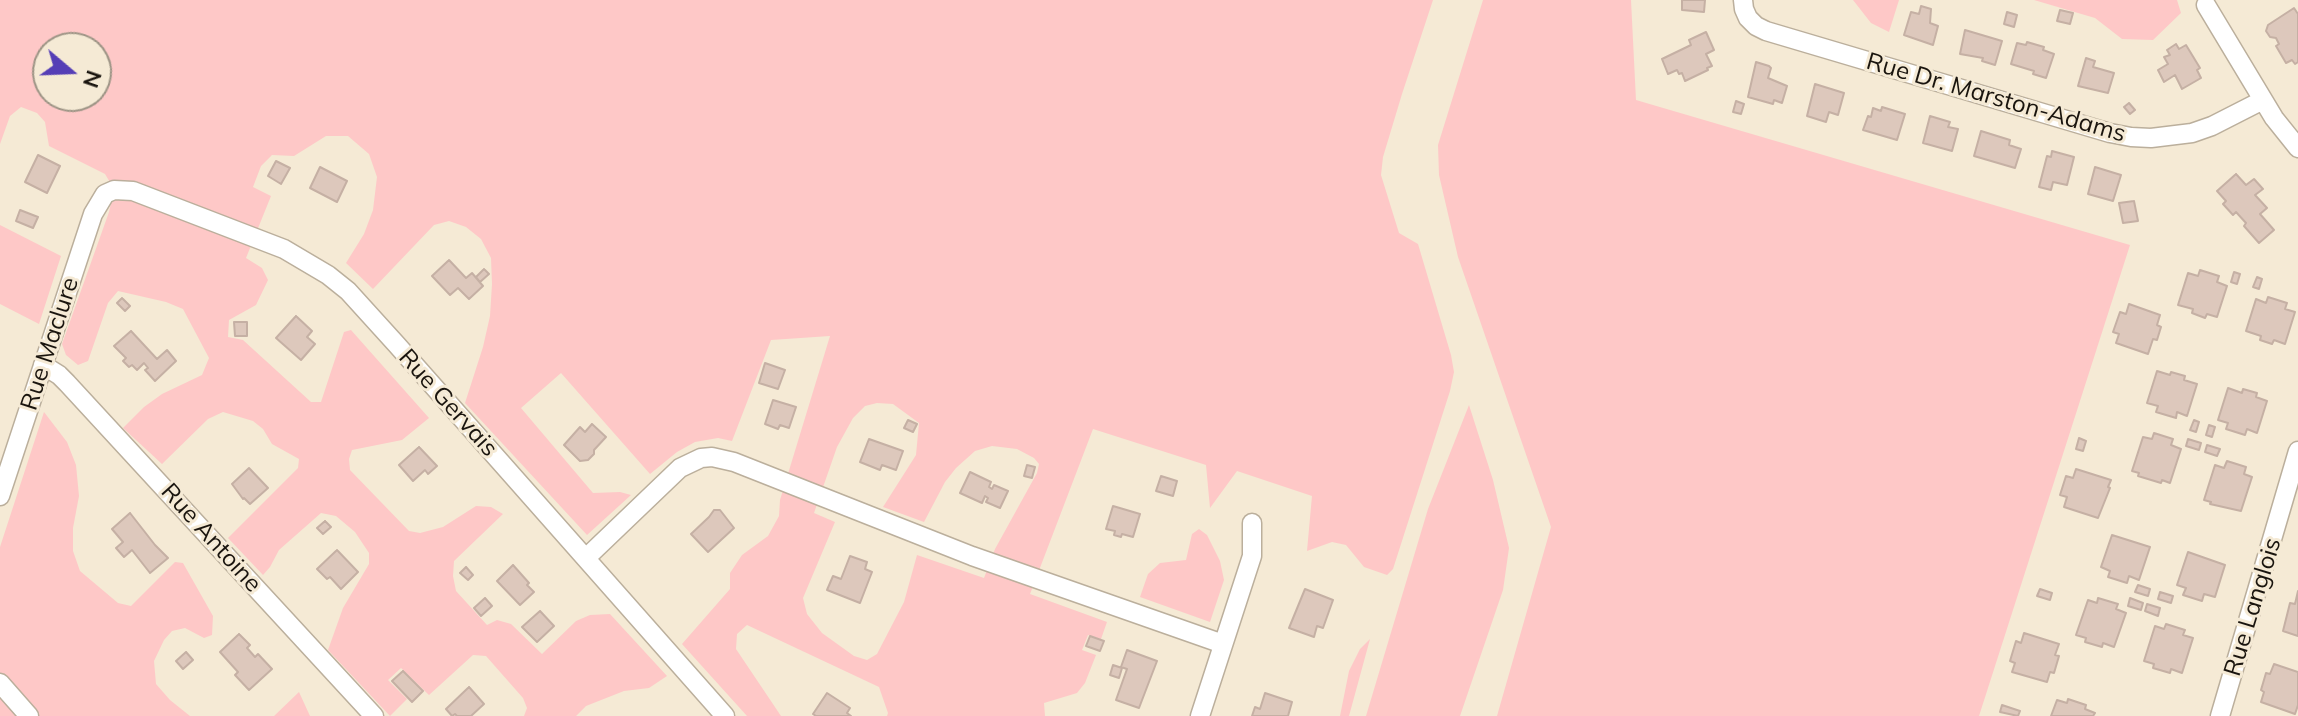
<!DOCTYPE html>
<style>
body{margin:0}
#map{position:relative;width:2298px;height:716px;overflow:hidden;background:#f5ead5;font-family:Mulish,sans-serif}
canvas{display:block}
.north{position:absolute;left:32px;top:32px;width:80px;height:80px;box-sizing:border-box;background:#f5ead5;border:2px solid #9d9485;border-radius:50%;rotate:109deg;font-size:22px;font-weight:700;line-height:32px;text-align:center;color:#19140e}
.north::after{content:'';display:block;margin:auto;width:28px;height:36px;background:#553eb6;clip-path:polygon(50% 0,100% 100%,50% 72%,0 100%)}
</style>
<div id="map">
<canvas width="2298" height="716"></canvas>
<div class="north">N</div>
</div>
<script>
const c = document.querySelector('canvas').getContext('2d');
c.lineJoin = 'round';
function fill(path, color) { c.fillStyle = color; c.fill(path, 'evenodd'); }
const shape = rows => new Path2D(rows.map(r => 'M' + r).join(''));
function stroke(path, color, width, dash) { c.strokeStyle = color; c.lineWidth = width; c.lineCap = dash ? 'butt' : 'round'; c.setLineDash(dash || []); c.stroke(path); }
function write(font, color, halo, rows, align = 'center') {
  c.font = font + ' Mulish,sans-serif'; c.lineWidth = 6; c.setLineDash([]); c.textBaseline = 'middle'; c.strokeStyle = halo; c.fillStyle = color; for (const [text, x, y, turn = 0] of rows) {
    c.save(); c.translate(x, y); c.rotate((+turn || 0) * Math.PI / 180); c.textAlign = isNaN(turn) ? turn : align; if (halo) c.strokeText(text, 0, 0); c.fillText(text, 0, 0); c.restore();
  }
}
const green = shape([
 [0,0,1433,0,1402,94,1383,157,1381,175,1399,233,1418,244,1451,355,1454,372,1450,391,1393,569,1387,575,1364,567,1346,545,1332,542,1307,551,1312,496,1237,471,1210,508,1206,465,1093,429,1030,594,1107,622,1101,639,1088,635,1082,650,1096,655,1085,683,1077,693,1044,703,1045,716,887,716,888,713,879,687,747,625,737,634,736,649,781,716,747,716,682,644,730,589,730,573,742,555,768,536,779,516,780,500,830,336,771,340,732,441,718,438,695,442,677,452,650,474,561,373,521,408,593,493,620,492,631,495,587,535,465,403,483,347,490,316,492,284,491,258,481,239,466,227,449,221,434,225,373,289,346,263,364,234,373,210,377,177,369,154,348,136,326,136,294,156,272,155,261,166,253,187,271,196,246,258,262,268,268,280,256,305,229,320,228,337,243,340,311,402,321,402,344,332,351,330,429,418,402,440,352,450,349,459,350,470,409,531,420,533,443,527,476,506,491,507,503,514,454,561,453,576,456,591,487,625,497,620,511,624,542,654,576,621,590,615,610,614,667,676,649,688,624,691,586,706,576,716,524,716,527,708,523,698,486,656,473,655,429,695,401,668,388,680,407,699,390,716,328,650,343,608,369,564,369,553,355,532,336,516,321,513,279,550,270,567,263,575,228,538,298,468,299,459,272,444,263,429,253,421,223,412,208,419,162,464,123,428,144,407,162,394,202,375,209,358,183,309,166,302,118,291,108,303,88,361,78,365,66,355,62,344,109,212,114,189,105,174,49,146,45,122,37,113,21,107,10,116,0,144],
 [48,48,96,48,96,96,48,96],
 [877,403,893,404,919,423,916,455,883,507,924,522,945,482,956,468,975,451,992,446,1017,449,1034,458,1039,464,1037,473,995,549,984,578,917,555,904,602,877,654,867,660,854,656,822,633,807,614,803,598,835,522,814,513,837,447,853,418,865,406],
 [1483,0,1631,0,1636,100,2130,245,1979,716,1497,716,1551,527,1458,257,1439,175,1438,145],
 [1853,0,1899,0,1889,32,1871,23],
 [2034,0,2177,0,2181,13,2153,40,2122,39,2095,18],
 [0,225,61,256,39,324,0,304],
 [1469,405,1493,480,1509,548,1503,590,1460,716,1366,716,1428,509],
 [44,412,67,442,76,465,79,496,73,528,73,551,80,571,118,603,131,606,175,562,183,563,213,616,212,635,204,638,185,628,172,631,164,640,154,661,156,684,170,700,190,716,0,716,0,547],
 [1199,529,1207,535,1220,561,1224,580,1210,622,1140,597,1148,574,1160,563,1186,560,1192,534],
 [1370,639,1349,716,1340,716,1349,671,1360,649],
 [299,692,310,716,274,716]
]);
const building = shape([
 [1682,0,1705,0,1704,12,1682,10,1682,0],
 [1921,6,1931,9,1930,23,1938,26,1933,45,1904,35,1911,12,1919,14,1921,6],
 [2294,8,2298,14,2298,62,2295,64,2292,60,2286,63,2276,46,2279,44,2276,38,2270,37,2266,31,2268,25,2294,8],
 [2060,10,2073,13,2070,24,2057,21,2060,10],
 [2007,12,2017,15,2014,27,2004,24,2007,12],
 [1965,30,2002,41,1995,65,1982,61,1983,58,1960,54,1965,30],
 [1706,32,1714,50,1706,54,1712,66,1707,68,1708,70,1685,81,1682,73,1679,74,1677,70,1668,74,1662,59,1691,45,1689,40,1706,32],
 [2027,42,2044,47,2043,50,2054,54,2046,78,2033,74,2034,71,2011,64,2017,43,2026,45,2027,42],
 [2176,44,2179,49,2186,45,2200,68,2197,70,2201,78,2182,89,2175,75,2164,82,2158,70,2168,64,2164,57,2170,55,2167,50,2176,44],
 [2086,58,2095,61,2093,67,2114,73,2108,93,2078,86,2086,58],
 [1756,62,1769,66,1771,68,1768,78,1787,86,1782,103,1774,100,1773,104,1748,97,1756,62],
 [1815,84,1844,93,1838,115,1829,112,1826,122,1807,116,1815,84],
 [1736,101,1744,104,1741,114,1733,112,1736,101],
 [2129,103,2135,110,2130,114,2124,107,2129,103],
 [1882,107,1905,114,1897,140,1863,130,1868,116,1871,117,1873,108,1881,111,1882,107],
 [1930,116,1950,122,1948,127,1958,129,1952,151,1923,143,1930,116],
 [1981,131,2010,140,2009,145,2021,149,2015,168,1974,156,1981,131],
 [2052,151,2074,157,2067,185,2053,182,2051,190,2039,187,2047,156,2051,157,2052,151],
 [38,155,60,166,47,193,25,182,38,155],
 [276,161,290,168,281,184,268,176,276,161],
 [320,167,347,181,337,202,310,188,320,167],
 [2095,167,2121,175,2113,201,2088,194,2095,167],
 [2236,174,2246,185,2254,179,2263,189,2255,195,2267,208,2260,214,2274,230,2259,243,2244,226,2246,223,2236,212,2233,215,2223,204,2226,201,2217,191,2236,174],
 [2134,201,2138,221,2123,223,2119,203,2134,201],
 [20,210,38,217,33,228,16,221,20,210],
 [449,260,466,278,472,273,483,286,469,299,458,288,450,295,432,276,449,260],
 [484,269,489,274,480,282,476,277,484,269],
 [2200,270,2219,276,2217,282,2227,286,2217,317,2207,314,2205,318,2192,313,2193,309,2178,305,2188,273,2198,276,2200,270],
 [2234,272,2240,274,2237,284,2231,282,2234,272],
 [2257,277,2262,279,2259,289,2253,287,2257,277],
 [2268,297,2287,303,2285,309,2295,312,2285,344,2274,340,2272,344,2260,340,2261,336,2246,331,2256,299,2266,303,2268,297],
 [122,298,130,306,125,311,117,303,122,298],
 [2129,304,2160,315,2157,325,2161,327,2157,340,2153,339,2148,354,2116,343,2119,334,2113,332,2120,312,2126,314,2129,304],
 [296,316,312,331,307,337,315,344,301,360,276,338,296,316],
 [234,322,247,322,247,336,235,336,234,322],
 [131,331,157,359,167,350,176,361,155,381,145,370,148,368,144,363,137,370,132,365,129,367,123,361,126,358,114,346,131,331],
 [765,363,785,370,778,389,759,383,765,363],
 [2157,371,2170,375,2171,372,2185,376,2184,380,2197,384,2187,416,2177,412,2176,418,2156,412,2158,406,2147,403,2157,371],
 [2228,388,2242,393,2243,389,2257,393,2256,397,2267,401,2257,433,2247,429,2245,435,2226,429,2228,423,2218,420,2228,388],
 [773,400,796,407,789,428,780,425,778,429,765,424,773,400],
 [908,420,917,424,913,432,904,428,908,420],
 [2194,420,2199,422,2196,432,2190,430,2194,420],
 [592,424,606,437,594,450,594,454,588,460,580,461,564,445,580,427,585,432,592,424],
 [2209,425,2215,427,2212,437,2206,435,2209,425],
 [2154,433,2173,439,2171,445,2181,449,2170,483,2162,480,2161,483,2138,476,2139,473,2132,471,2143,437,2152,439,2154,433],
 [2079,438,2086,441,2083,451,2076,449,2079,438],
 [869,439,903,451,896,470,882,465,880,470,860,462,869,439],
 [2188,439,2201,443,2199,450,2186,446,2188,439],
 [2207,445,2220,449,2217,456,2205,452,2207,445],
 [419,447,437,466,428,474,425,470,413,481,399,465,419,447],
 [2227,461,2246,467,2244,474,2252,477,2241,511,2210,504,2211,502,2204,500,2215,465,2224,468,2227,461],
 [1027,465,1035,467,1032,478,1024,476,1027,465],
 [249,468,268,488,250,504,244,498,243,499,232,484,249,468],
 [2076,469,2111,480,2108,487,2110,488,2098,518,2064,507,2067,497,2060,495,2066,476,2073,478,2076,469],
 [970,472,991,482,989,487,992,489,994,485,1008,491,1000,508,986,502,988,498,985,496,982,503,960,493,970,472],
 [1161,476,1177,481,1173,496,1156,491,1161,476],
 [1113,506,1140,514,1133,537,1122,534,1121,537,1114,535,1115,531,1106,529,1113,506],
 [714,510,720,510,734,528,708,552,691,534,709,517,714,510],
 [130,513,155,545,168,558,150,573,132,550,124,557,116,548,123,542,112,529,130,513],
 [325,521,331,527,323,534,317,528,325,521],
 [2112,535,2150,547,2139,580,2129,576,2127,583,2108,577,2110,571,2101,567,2112,535],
 [337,550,358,572,341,589,330,577,327,579,317,569,337,550],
 [2188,552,2225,565,2215,597,2204,594,2202,601,2183,595,2186,588,2177,585,2188,552],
 [850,556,867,562,865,569,872,572,860,603,827,590,833,576,841,579,850,556],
 [513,565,529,583,527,585,534,592,520,605,497,581,513,565],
 [466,567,473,575,468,580,460,573,466,567],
 [2138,585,2150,589,2148,596,2135,592,2138,585],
 [1305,589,1333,600,1323,628,1317,626,1314,637,1289,628,1305,589],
 [2040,589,2052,593,2050,600,2037,596,2040,589],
 [2298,591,2298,636,2283,631,2290,603,2295,604,2298,591],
 [2160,592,2173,596,2171,603,2158,599,2160,592],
 [485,598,492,606,481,616,474,608,485,598],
 [2098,598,2118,604,2116,609,2126,613,2114,647,2103,643,2102,647,2085,642,2086,638,2076,635,2088,600,2097,603,2098,598],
 [2130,598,2143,603,2141,610,2128,606,2130,598],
 [2147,604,2160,608,2158,616,2145,611,2147,604],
 [540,611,554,626,537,642,522,627,540,611],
 [2166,624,2185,630,2183,635,2193,638,2182,673,2171,669,2170,673,2153,668,2154,664,2144,661,2155,626,2164,629,2166,624],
 [2024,633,2059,644,2055,655,2059,656,2054,673,2050,672,2047,682,2012,672,2015,663,2010,661,2016,641,2021,643,2024,633],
 [239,634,250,645,247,648,255,657,258,654,272,669,249,690,235,675,238,672,220,652,239,634],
 [1090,636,1104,641,1100,651,1086,646,1090,636],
 [1127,650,1157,661,1139,708,1116,700,1127,669,1121,667,1127,650],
 [186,652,193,660,183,669,176,661,186,652],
 [2274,664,2298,672,2298,705,2295,714,2261,702,2264,692,2261,690,2266,673,2270,674,2274,664],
 [1113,665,1122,668,1119,678,1110,675,1113,665],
 [403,671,423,691,412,702,392,681,403,671],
 [469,687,484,704,471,716,457,716,455,714,452,716,446,709,469,687],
 [827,693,850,708,847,713,851,716,816,716,813,714,827,693],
 [1265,693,1292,702,1288,716,1252,716,1255,707,1260,709,1265,693],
 [2068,699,2086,705,2085,709,2095,713,2093,716,2051,716,2057,700,2067,703,2068,699],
 [2002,705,2020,711,2018,716,2000,712,2002,705]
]);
const street = shape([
 [1743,0,1744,9,1748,18,1756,26,1766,31,2110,133,2131,137,2151,138,2192,133,2212,126,2263,100],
 [2206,5,2274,118,2298,148],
 [43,365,59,375,67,383,374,716],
 [0,496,93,214,105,194,114,190,133,191,284,249,328,275,348,291,397,345,725,716],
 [586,558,680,468,701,458,712,457,734,462,972,556,1223,644],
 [0,683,29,716],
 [1200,716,1252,556,1252,523],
 [2220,716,2298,451]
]);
const streetNames = [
 ["Rue Dr. Marston-Adams",1996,98,16],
 ["Rue Maclure",50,344,-72],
 ["Rue Gervais",448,403,48],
 ["Rue Antoine",211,538,48],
 ["Rue Langlois",2253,607,-73]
];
fill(green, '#fec8c7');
fill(building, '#ddc8bc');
stroke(building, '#c5b0a4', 2);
stroke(street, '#bbaf9c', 21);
stroke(street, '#fff', 18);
write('24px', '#19140e', '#f5ead5', streetNames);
</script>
